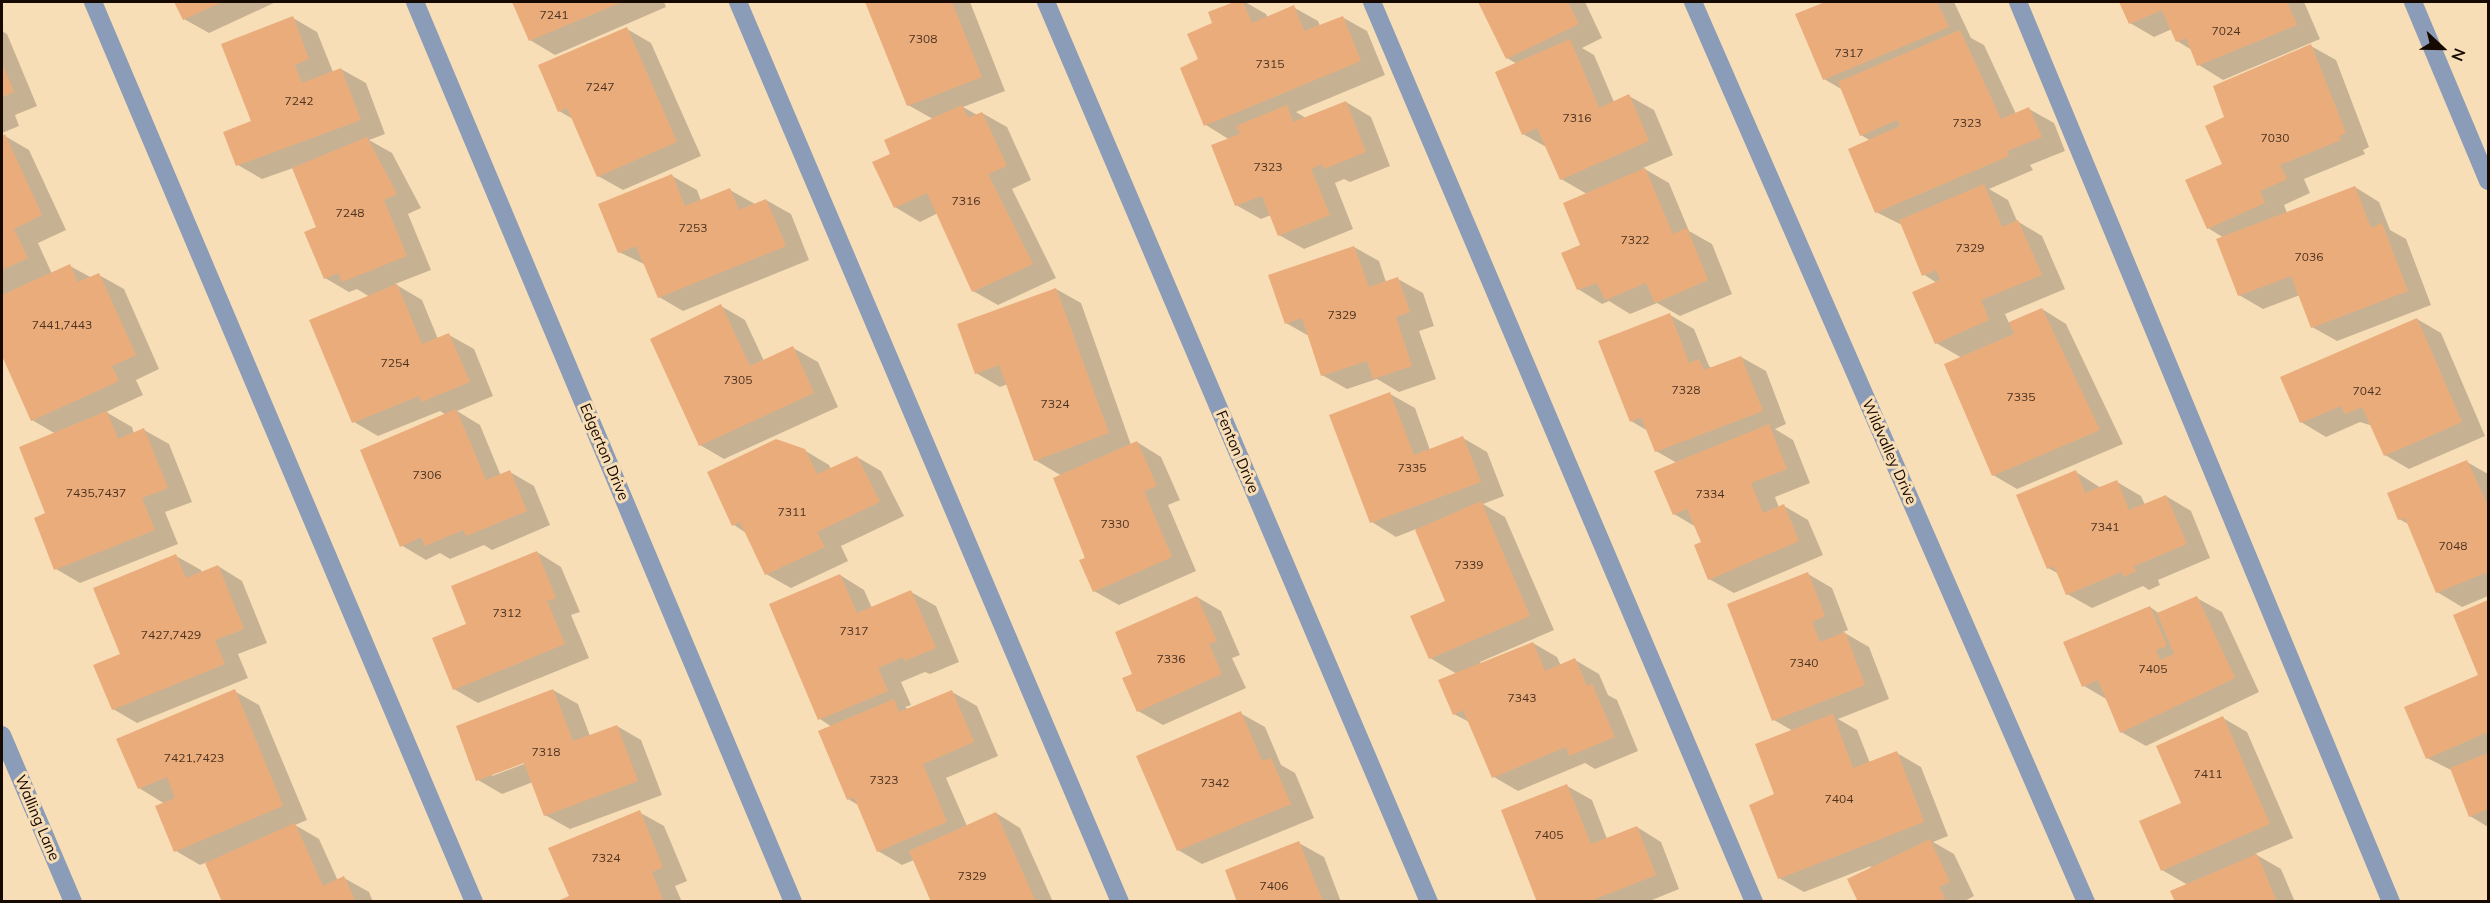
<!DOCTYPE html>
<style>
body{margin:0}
#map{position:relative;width:2490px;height:903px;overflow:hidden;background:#f8deb7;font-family:Mulish,sans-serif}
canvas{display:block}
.frame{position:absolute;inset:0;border:3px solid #160a00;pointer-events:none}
.north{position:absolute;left:2412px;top:18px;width:60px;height:60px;-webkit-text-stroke:4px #f8deb7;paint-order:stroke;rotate:112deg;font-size:16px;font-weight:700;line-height:24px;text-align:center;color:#160a00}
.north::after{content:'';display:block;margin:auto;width:21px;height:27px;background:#160a00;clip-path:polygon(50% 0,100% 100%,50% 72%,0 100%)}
</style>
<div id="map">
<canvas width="2490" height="903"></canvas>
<div class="frame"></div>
<div class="north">N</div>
</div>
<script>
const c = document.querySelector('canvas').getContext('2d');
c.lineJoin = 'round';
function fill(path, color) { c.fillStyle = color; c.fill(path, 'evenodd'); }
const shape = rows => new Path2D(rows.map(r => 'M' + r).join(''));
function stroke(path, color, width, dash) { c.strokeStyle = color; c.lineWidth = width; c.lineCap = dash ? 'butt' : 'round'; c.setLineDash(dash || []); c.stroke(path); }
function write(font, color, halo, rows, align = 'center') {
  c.font = font + ' Mulish,sans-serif'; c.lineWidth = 6; c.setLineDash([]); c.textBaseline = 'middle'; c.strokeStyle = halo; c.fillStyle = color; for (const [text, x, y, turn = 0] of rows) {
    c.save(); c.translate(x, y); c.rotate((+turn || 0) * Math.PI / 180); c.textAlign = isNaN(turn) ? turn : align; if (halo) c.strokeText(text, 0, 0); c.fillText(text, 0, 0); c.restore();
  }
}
const shadow = shape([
 [176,2,276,2,209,33,184,19],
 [514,2,664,2,666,7,555,55,530,40],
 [867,2,970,2,1005,91,963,107,977,115,982,113,1007,127,1031,180,1012,189,1056,278,998,305,973,291,938,213,920,222,895,207,892,155,933,119,908,105],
 [1237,2,1245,2,1266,14,1268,18,1293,7,1318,21,1320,26,1342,17,1367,31,1385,75,1296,112,1306,118,1346,102,1371,117,1390,166,1350,182,1344,179,1335,183,1353,229,1304,249,1279,235,1271,215,1261,219,1236,205,1230,140,1206,125,1200,60,1214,24,1210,13],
 [1480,2,1585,2,1602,38,1582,48,1594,55,1614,102,1629,96,1654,110,1673,155,1643,168,1669,183,1689,231,1712,244,1732,294,1680,316,1657,303,1630,314,1609,301,1602,304,1578,289,1587,194,1561,179,1548,148,1523,134,1517,64,1507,58],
 [1829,2,1954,2,1971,38,1984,45,2016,114,2029,109,2054,123,2065,151,2030,165,2033,170,1989,189,2008,200,2017,221,2042,236,2065,289,2005,314,2009,323,2042,309,2066,324,2123,444,2017,489,1993,475,1962,358,1936,343,1937,283,1923,274,1902,225,1876,212,1871,141,1861,135,1843,90,1824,79,1797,15],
 [2121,2,2304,2,2320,39,2223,80,2199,65,2192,50,2177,41,2172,29,2154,37,2130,23],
 [293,18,317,32,333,72,341,69,366,83,385,134,369,140,392,153,421,208,408,214,431,270,395,284,422,300,438,339,449,335,474,349,493,396,457,411,480,425,501,476,510,472,534,486,550,525,492,550,484,545,450,559,440,553,426,560,401,545,446,415,440,411,378,436,354,422,370,297,357,289,349,292,325,278,318,227,293,168,262,179,238,165],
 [627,29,651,43,701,156,623,190,598,176,573,119,559,111],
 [2,31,7,34,37,106,15,115,19,126,2,133],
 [2311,46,2336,60,2369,147,2363,150,2365,154,2304,179,2310,193,2284,205,2287,213,2355,187,2379,202,2390,230,2406,239,2431,305,2337,341,2312,327,2300,295,2263,309,2239,295,2224,238,2208,228,2224,165,2226,118],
 [5,136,29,150,66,230,38,243,52,274,70,266,92,278,99,275,124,289,159,369,136,380,143,395,106,412,132,427,134,434,144,430,169,444,192,502,165,512,178,544,80,583,56,569,47,514,56,434,32,420,2,352,2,138],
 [672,176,697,190,701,201,730,190,755,204,766,200,791,214,809,260,683,311,659,297,646,265,619,252],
 [1354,247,1379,261,1386,282,1398,279,1423,293,1434,326,1419,331,1436,379,1399,392,1377,379,1347,389,1322,375,1309,336,1286,323],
 [1056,289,1081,303,1131,445,1137,442,1161,457,1180,500,1168,505,1196,571,1119,605,1094,591,1062,476,1035,460,1008,384,1000,387,976,373],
 [721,306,745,320,764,361,793,348,818,362,838,407,724,459,700,445],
 [1670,315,1694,329,1709,366,1713,369,1741,357,1766,371,1786,424,1775,429,1793,440,1810,483,1775,497,1779,508,1784,506,1808,520,1823,555,1734,593,1709,579,1703,543,1696,527,1674,514,1677,463,1656,451,1648,431,1631,421],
 [2417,319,2441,333,2485,436,2409,469,2385,455,2373,426,2360,422,2326,437,2301,422],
 [1390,394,1415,408,1430,450,1463,438,1487,452,1504,496,1483,504,1505,517,1554,630,1480,662,1481,664,1533,643,1557,657,1561,666,1575,660,1599,674,1608,695,1617,700,1638,751,1595,769,1585,763,1518,791,1494,777,1471,723,1454,714,1457,674,1430,658,1447,601,1416,529,1396,537,1372,522,1331,416],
 [804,450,829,465,831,469,857,457,881,471,904,516,841,546,848,561,791,588,766,574,746,533,734,525,709,473],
 [2467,462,2488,474,2488,596,2462,607,2437,592,2410,525,2399,519],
 [2076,472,2101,488,2117,482,2141,496,2145,505,2166,496,2191,511,2210,558,2158,580,2160,585,2149,590,2143,586,2092,608,2067,594,2059,574,2048,568],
 [537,552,561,567,580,612,571,615,589,658,478,703,454,689,468,625],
 [176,556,201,570,202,573,218,566,242,581,267,643,238,654,248,678,137,723,113,709,122,655],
 [1808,574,1832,588,1848,630,1843,632,1869,647,1889,699,1838,719,1857,730,1870,763,1897,753,1921,767,1948,836,1933,842,1954,854,1974,896,1963,902,1859,902,1871,866,1804,892,1779,878,1776,795,1793,731,1774,720],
 [840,575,864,590,872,608,911,592,936,606,959,662,930,674,925,672,901,682,911,705,905,707,909,710,952,692,977,706,998,756,946,778,967,826,996,813,1020,828,1053,902,933,902,914,860,902,865,878,851,858,805,848,799,832,727,820,719],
 [1197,597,1221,611,1240,655,1232,658,1246,688,1163,725,1138,711,1134,674],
 [2197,598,2222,612,2259,692,2146,746,2121,732,2108,700,2084,686,2150,607,2160,614],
 [2488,602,2488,827,2470,816,2453,771,2427,758,2480,676,2455,616],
 [553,690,578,704,590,736,617,726,641,740,662,795,570,829,545,815,533,782,502,794,478,780],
 [531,759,532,761,492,776,492,773],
 [234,691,259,705,307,820,295,825,319,839,338,881,344,878,369,892,373,902,224,902,207,862,200,865,176,851,165,804,139,788],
 [1240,713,1265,727,1281,765,1295,773,1314,818,1202,864,1178,850],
 [2223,718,2247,732,2293,838,2255,854,2281,869,2295,902,2176,902,2188,885,2162,870,2183,803],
 [1567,786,1592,800,1607,839,1637,827,1661,842,1679,889,1647,902,1539,902],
 [639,812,664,826,687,881,675,886,682,902,559,902,571,896],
 [1299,843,1324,857,1341,902,1239,902]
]);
const building = shape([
 [174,2,222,2,183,20],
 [512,2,622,2,529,41],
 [865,2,952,2,982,77,907,106],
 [1234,2,1243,2,1252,23,1294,5,1304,31,1343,16,1361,61,1204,126,1180,68,1198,59,1187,34,1212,23,1208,12],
 [1478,2,1568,2,1579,24,1506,59],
 [1825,2,1937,2,1949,27,1823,80,1795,14],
 [2119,2,2287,2,2297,25,2197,66,2186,38,2176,42,2162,10,2129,24],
 [293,16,309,59,295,65,302,83,341,68,361,120,236,166,223,132,251,121,221,44],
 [627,27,677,142,597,177,567,108,558,112,538,65],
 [1960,30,2001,119,2029,107,2042,137,2007,151,2009,156,1875,213,1848,149,1900,126,1897,120,1860,136,1838,82],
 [1570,39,1599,108,1629,94,1649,141,1560,180,1537,128,1522,135,1495,72],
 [2311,44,2346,133,2339,136,2341,140,2280,165,2287,179,2260,191,2265,203,2207,229,2185,180,2222,164,2205,126,2224,117,2213,86],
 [2,63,14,92,2,97],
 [1346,101,1366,152,1324,169,1322,164,1311,169,1330,215,1278,236,1262,196,1235,206,1211,145,1240,134,1236,126,1287,105,1293,122],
 [962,105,968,118,982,112,1007,166,988,174,1033,264,972,292,927,193,894,208,872,162,890,154,884,140],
 [5,134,42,215,14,229,28,258,2,270,2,136],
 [367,137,397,194,384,200,407,256,342,282,338,273,324,279,304,232,316,227,292,168],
 [1645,168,1673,234,1687,228,1708,280,1655,303,1646,283,1605,300,1597,283,1577,290,1561,253,1580,245,1563,203],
 [672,174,685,206,730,188,739,210,766,199,786,246,658,298,636,246,618,253,598,204],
 [1984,184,2002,227,2018,220,2042,275,1981,300,1989,320,1935,344,1912,292,1940,280,1936,270,1922,276,1899,220],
 [2355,186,2371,228,2382,223,2408,291,2311,328,2291,276,2238,296,2216,239],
 [1354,246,1369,287,1398,277,1410,312,1396,317,1412,366,1373,379,1367,361,1321,376,1302,318,1285,324,1268,275],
 [70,264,78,282,99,273,136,355,112,366,119,381,31,421,2,356,2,295],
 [397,284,422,344,449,333,470,382,421,402,419,396,352,423,309,320],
 [1056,288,1109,433,1034,461,999,365,975,374,957,324],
 [721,304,750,366,793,346,814,393,699,446,650,339],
 [2042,308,2100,430,1992,476,1944,364,2014,334,2009,322],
 [1670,313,1689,363,1699,359,1704,370,1741,356,1763,411,1655,452,1641,417,1630,422,1598,341],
 [2417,318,2462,422,2384,456,2362,407,2345,414,2341,406,2300,423,2280,377],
 [1390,392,1414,455,1463,436,1481,482,1370,523,1329,415],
 [456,409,486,480,510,470,527,511,466,536,463,530,425,546,421,537,400,547,360,450],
 [107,411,118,439,144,428,168,488,142,498,155,530,54,570,34,518,45,513,19,447],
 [1769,424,1787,469,1751,483,1763,513,1784,504,1799,541,1708,580,1694,545,1701,542,1687,509,1673,515,1654,471],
 [776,439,805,449,817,474,857,456,880,502,817,532,825,547,765,575,740,522,732,526,707,472],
 [1137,441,1157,486,1144,491,1172,557,1093,592,1079,560,1085,558,1053,478],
 [2467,460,2488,506,2488,572,2436,593,2405,518,2398,520,2387,493],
 [2076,470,2085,493,2117,480,2129,510,2166,495,2187,544,2134,566,2136,571,2124,577,2121,572,2066,595,2054,566,2047,569,2016,495],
 [1481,501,1530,616,1429,659,1410,616,1445,601,1415,530],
 [537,551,556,598,547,601,565,644,453,690,432,638,466,624,451,586],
 [176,554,186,578,218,565,244,629,215,640,225,664,112,710,93,665,120,654,93,588],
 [1808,572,1825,616,1812,622,1820,642,1845,632,1865,685,1772,721,1727,604],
 [840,574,857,613,911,590,936,648,904,661,903,657,878,668,888,691,818,720,769,604],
 [1197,596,1217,641,1209,644,1222,674,1137,712,1122,678,1132,674,1115,632],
 [2197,596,2235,678,2120,733,2098,680,2082,687,2063,642,2150,606,2167,646,2156,650,2160,660,2174,654,2157,613],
 [2488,600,2488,732,2426,759,2404,707,2478,675,2453,615],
 [1533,642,1545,671,1575,658,1587,686,1592,684,1615,737,1569,756,1566,747,1492,778,1463,710,1453,715,1438,680],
 [235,689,283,806,174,852,155,806,175,798,167,777,138,789,116,739],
 [553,689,573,741,617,725,638,781,544,816,524,763,476,781,456,726],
 [952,690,974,742,923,764,947,822,877,852,854,797,847,800,818,731,894,699,899,712],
 [1241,711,1262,761,1271,758,1291,804,1177,851,1136,756],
 [1833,714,1853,768,1897,751,1924,822,1778,879,1749,805,1774,794,1755,744],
 [2223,716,2270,824,2161,871,2139,821,2181,803,2156,746],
 [2488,753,2488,809,2469,817,2450,768],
 [1567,784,1591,844,1637,826,1656,875,1588,902,1537,902,1501,810],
 [640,810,663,867,652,872,664,902,555,902,569,896,548,848],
 [996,812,1036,902,931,902,909,851],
 [295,823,323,886,344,876,356,902,222,902,205,863],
 [1930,839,1950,882,1939,887,1945,898,1937,902,1858,902,1847,879],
 [1299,841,1323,902,1237,902,1225,870],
 [2257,854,2277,902,2175,902,2170,891]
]);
const service = shape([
 [93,2,474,902],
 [738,2,1120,902],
 [1372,2,1754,902],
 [2018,2,2391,902]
]);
const minor = shape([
 [415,2,793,902],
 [1046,2,1429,902],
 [1693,2,2086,902],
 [2413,2,2488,181]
]);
const tertiary = shape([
 [2,735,73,902]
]);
const numberNames = [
 ["7241",554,15],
 ["7024",2226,31],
 ["7308",923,39],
 ["7317",1849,53],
 ["7315",1270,64],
 ["7247",600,87],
 ["7242",299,101],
 ["7316",1577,118],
 ["7323",1967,123],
 ["7030",2275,138],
 ["7323",1268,167],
 ["7316",966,201],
 ["7248",350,213],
 ["7253",693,228],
 ["7322",1635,240],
 ["7329",1970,248],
 ["7036",2309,257],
 ["7329",1342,315],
 ["7441,7443",62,325],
 ["7254",395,363],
 ["7305",738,380],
 ["7328",1686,390],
 ["7042",2367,391],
 ["7335",2021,397],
 ["7324",1055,404],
 ["7335",1412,468],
 ["7306",427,475],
 ["7435,7437",96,493],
 ["7334",1710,494],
 ["7311",792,512],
 ["7330",1115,524],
 ["7341",2105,527],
 ["7048",2453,546],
 ["7339",1469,565],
 ["7312",507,613],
 ["7317",854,631],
 ["7427,7429",171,635],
 ["7336",1171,659],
 ["7340",1804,663],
 ["7405",2153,669],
 ["7343",1522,698],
 ["7318",546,752],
 ["7421,7423",194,758],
 ["7411",2208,774],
 ["7323",884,780],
 ["7342",1215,783],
 ["7404",1839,799],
 ["7405",1549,835],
 ["7324",606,858],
 ["7329",972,876],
 ["7406",1274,886]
];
const streetNames = [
 ["Edgerton Drive",604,452,67],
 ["Fenton Drive",1237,452,67],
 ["Wildvalley Drive",1889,452,66],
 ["Walling Lane",37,818,67]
];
fill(shadow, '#0003');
fill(building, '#ebac7c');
stroke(service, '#8a9cb7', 18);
stroke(minor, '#8a9cb7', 18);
stroke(tertiary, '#8a9cb7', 18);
write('12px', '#4b321f', null, numberNames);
write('15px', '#160a00', '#f8deb7', streetNames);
</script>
